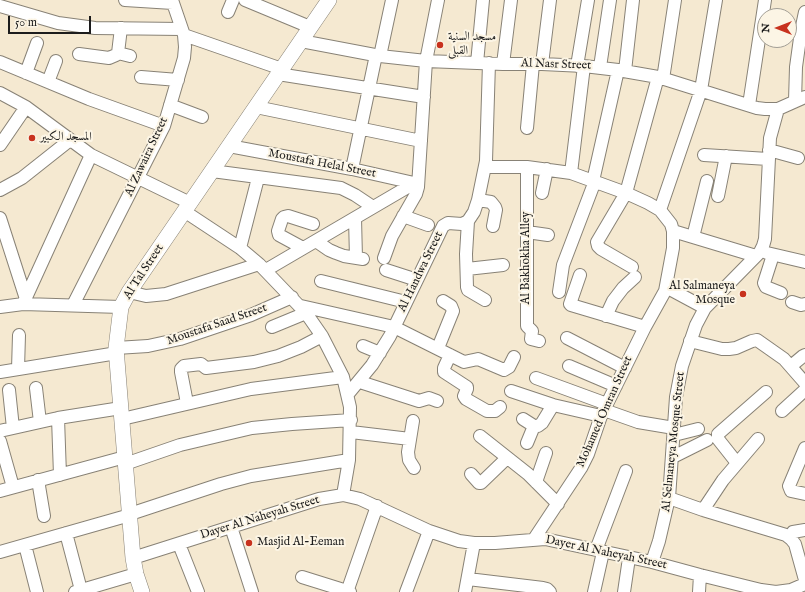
<!DOCTYPE html>
<meta charset="utf-8">
<style>
body{margin:0}
#map{position:relative;width:805px;height:592px;overflow:hidden;background:#f5e9d1;font-family:"IM FELL English",serif}
canvas{display:block}
.north{position:absolute;left:757px;top:8px;width:40px;height:40px;box-sizing:border-box;background:#fcf5e5;border:1px solid #a29e95;border-radius:50%;rotate:270deg;font-size:11px;font-weight:700;line-height:16px;text-align:center;color:#1c1c1c}
.north::after{content:'';display:block;margin:auto;width:14px;height:18px;background:#c8321e;clip-path:polygon(50% 0,100% 100%,50% 72%,0 100%)}
.scale{position:absolute;left:8px;top:16px;width:83px;height:18px;box-sizing:border-box;border:2px solid #1c1c1c;border-top:0;padding-left:5px;font-size:12px;line-height:14px;white-space:nowrap;color:#1c1c1c;-webkit-text-stroke:3px #fcf5e5;paint-order:stroke}
</style>
<div id="map">
<canvas width="805" height="592"></canvas>
<div class="north">N</div>
<div class="scale">50 m</div>
</div>
<script>
const c = document.querySelector('canvas').getContext('2d');
c.lineJoin = 'round';
const shape = rows => new Path2D(rows.map(r => 'M' + r).join(''));
function stroke(path, color, width, dash) { c.strokeStyle = color; c.lineWidth = width; c.lineCap = dash ? 'butt' : 'round'; c.setLineDash(dash || []); c.stroke(path); }
function write(font, color, halo, rows, align = 'center') {
  c.font = font + ' "IM FELL English",Amiri,serif'; c.lineWidth = 4; c.setLineDash([]); c.textBaseline = 'middle'; c.strokeStyle = halo; c.fillStyle = color; for (const [text, x, y, turn = 0] of rows) {
    c.save(); c.translate(x, y); c.rotate((+turn || 0) * Math.PI / 180); c.textAlign = isNaN(turn) ? turn : align; if (halo) c.strokeText(text, 0, 0); c.fillText(text, 0, 0); c.restore();
  }
}
const minor = shape([
 [125,0,173,3],
 [245,0,310,27],
 [0,6,58,23,95,28,182,29],
 [228,12,233,0],
 [184,35,282,69],
 [301,41,380,56,426,61,503,64,542,64,584,66,618,70,658,77,757,108,765,109,778,109,805,97],
 [118,53,130,56],
 [79,54,109,58,116,55,118,53,121,28],
 [380,56,392,0],
 [0,62,89,99,164,126],
 [477,63,483,0],
 [503,64,511,0],
 [542,64,550,0],
 [577,66,588,0],
 [600,67,610,0],
 [625,71,633,0],
 [26,73,37,43],
 [278,74,424,97],
 [141,77,178,80],
 [663,79,675,0],
 [48,82,56,61],
 [0,93,26,107,91,155,190,203],
 [795,101,796,67,801,31,805,12],
 [170,105,202,117],
 [749,105,765,0],
 [256,107,421,141],
 [527,128,533,64],
 [0,145,26,107],
 [229,146,352,169,414,183],
 [769,150,798,158],
 [704,155,768,159],
 [485,167,527,167,571,173,626,193,648,203,660,210,671,224,673,231,673,248,665,291,645,327,601,416,588,454,581,468,534,539],
 [527,167,527,326,532,331,531,339,539,341],
 [352,169,376,55],
 [212,171,341,188,355,195,373,207],
 [571,173,584,66],
 [593,181,618,70],
 [0,190,22,178,70,140],
 [542,193,547,169],
 [718,196,726,156],
 [478,200,491,202,495,207,496,210,493,226],
 [660,210,701,90,716,0],
 [184,211,240,248,259,264,306,313,322,336,343,377,350,407,349,460,343,495],
 [403,216,428,225],
 [0,218,26,299],
 [355,218,356,258],
 [468,221,466,254,467,287,468,290,485,300],
 [673,231,756,256],
 [527,232,548,235],
 [693,237,707,181],
 [316,241,329,250,336,253,344,256,363,259],
 [240,248,258,178],
 [303,248,279,235,278,231,282,219,284,217,288,216,313,224],
 [767,253,805,262],
 [773,255,764,283,766,287,781,293],
 [384,258,392,236,416,194,418,187,426,61,438,0],
 [632,267,601,249,598,246,597,242,626,193,658,77],
 [467,269,503,265],
 [266,270,418,181],
 [386,270,417,280],
 [580,275,570,304,571,305,645,327],
 [321,281,406,302],
 [666,287,705,308],
 [129,292,146,296,166,294,259,264],
 [559,292,563,265,595,181],
 [792,302,801,305,805,304],
 [23,304,91,155],
 [73,305,164,126,184,58,185,47,184,35,172,0],
 [301,306,394,327,464,362,478,359,504,370,509,367,514,357],
 [0,307,23,304,121,307],
 [606,316,613,301,623,288,635,277],
 [272,327,306,313],
 [567,338,625,368],
 [690,341,722,349,729,349,736,348,752,341,757,340,784,359,805,383],
 [363,346,380,353],
 [116,348,148,346,180,339,251,315,292,297],
 [438,348,453,311,451,306,443,301],
 [450,355,444,368,444,372,467,387,467,389,464,396,466,399,487,411,495,411,500,407],
 [569,366,616,386],
 [791,366,803,356,805,355],
 [18,369,19,335],
 [0,372,117,353],
 [536,378,607,404],
 [360,382,419,401,429,398,437,401],
 [36,388,40,422],
 [9,390,13,428],
 [511,391,553,405,601,416],
 [348,394,372,365,390,336,443,226,448,223,462,224,468,221,474,212,478,200,486,161,489,63],
 [187,403,181,372,181,369,184,366,201,364,206,368,254,362,278,356,301,347,322,336],
 [604,410,638,422,674,428],
 [782,411,805,390],
 [58,418,60,475],
 [122,419,251,389,343,377],
 [523,419,534,426,538,426,542,423,553,405],
 [413,421,408,452,409,460,414,468],
 [0,431,58,418,121,408],
 [351,432,410,439],
 [674,435,698,429],
 [480,436,528,474,558,504],
 [0,441,13,487],
 [527,443,534,426],
 [805,448,789,486,791,491,805,494],
 [673,457,707,440],
 [737,463,718,439,718,434,766,392],
 [125,464,180,445,252,428,292,424,351,420],
 [471,474,479,483,481,483,507,458],
 [38,480,44,516],
 [536,482,546,453],
 [0,491,125,457],
 [669,498,703,510,786,535,791,539,795,544,805,580],
 [703,510,723,480,758,439],
 [130,514,221,484,251,476,349,460],
 [231,527,252,592],
 [66,533,81,590],
 [791,539,793,532,805,530],
 [179,544,198,592],
 [25,545,37,592],
 [596,550,626,471],
 [0,552,130,515],
 [133,558,319,499,343,495,360,499,429,531,459,541,474,543,495,543,545,539,652,562,700,575,761,590,776,592,791,590,805,584],
 [652,562,659,541,669,498,676,397,682,366,696,325,705,308,760,252,763,246,765,239,770,138,778,109],
 [302,577,350,592],
 [468,579,543,588,547,589,550,592],
 [75,592,136,574],
 [347,592,377,506],
 [406,592,429,531],
 [465,592,474,543],
 [594,592,603,552],
 [624,592,629,558],
 [699,592,700,575]
]);
const tertiary = shape([
 [142,592,136,574,133,558,116,348,121,307,129,292,329,0]
]);
const markers = [
 [440,45,4,"#c8321e"],
 [32,138,4,"#c8321e"],
 [743,294,4,"#c8321e"],
 [249,543,4,"#c8321e"]
];
const poiNames = [
 ["مسجد السنية",448,38],
 ["القبلى",448,52],
 ["المسجد الكبير",40,138],
 ["Al Salmaneya",735,287,"right"],
 ["Mosque",735,301,"right"],
 ["Masjid Al-Eeman",257,543]
];
const streetNames = [
 ["Al Nasr Street",556,65,2],
 ["Al Zawaira Street",147,157,-65],
 ["Moustafa Helal Street",322,164,11],
 ["Al Bakhokha Alley",527,258,-90],
 ["Al Tal Street",144,272,-57],
 ["Al Handwa Street",421,272,-64],
 ["Moustafa Saad Street",217,325,-19],
 ["Mohamed Omran Street",605,412,-66],
 ["Al Selmaneya Mosque Street",674,442,-84],
 ["Dayer Al Naheyah Street",260,518,-17],
 ["Dayer Al Naheyah Street",606,553,12]
];
stroke(minor, '#888276', 14);
stroke(tertiary, '#888276', 16);
stroke(minor, '#fff', 12);
stroke(tertiary, '#fff', 15);
for (const [x, y, r, color] of markers) { const dot = new Path2D(); dot.arc(x, y, r, 0, 2 * Math.PI); c.fillStyle = color; c.fill(dot); stroke(dot, '#fcf5e5', 1.5); }
write('12px', '#1c1c1c', '#fcf5e5', poiNames, 'left');
write('12px', '#1c1c1c', '#fcf5e5', streetNames);
</script>
